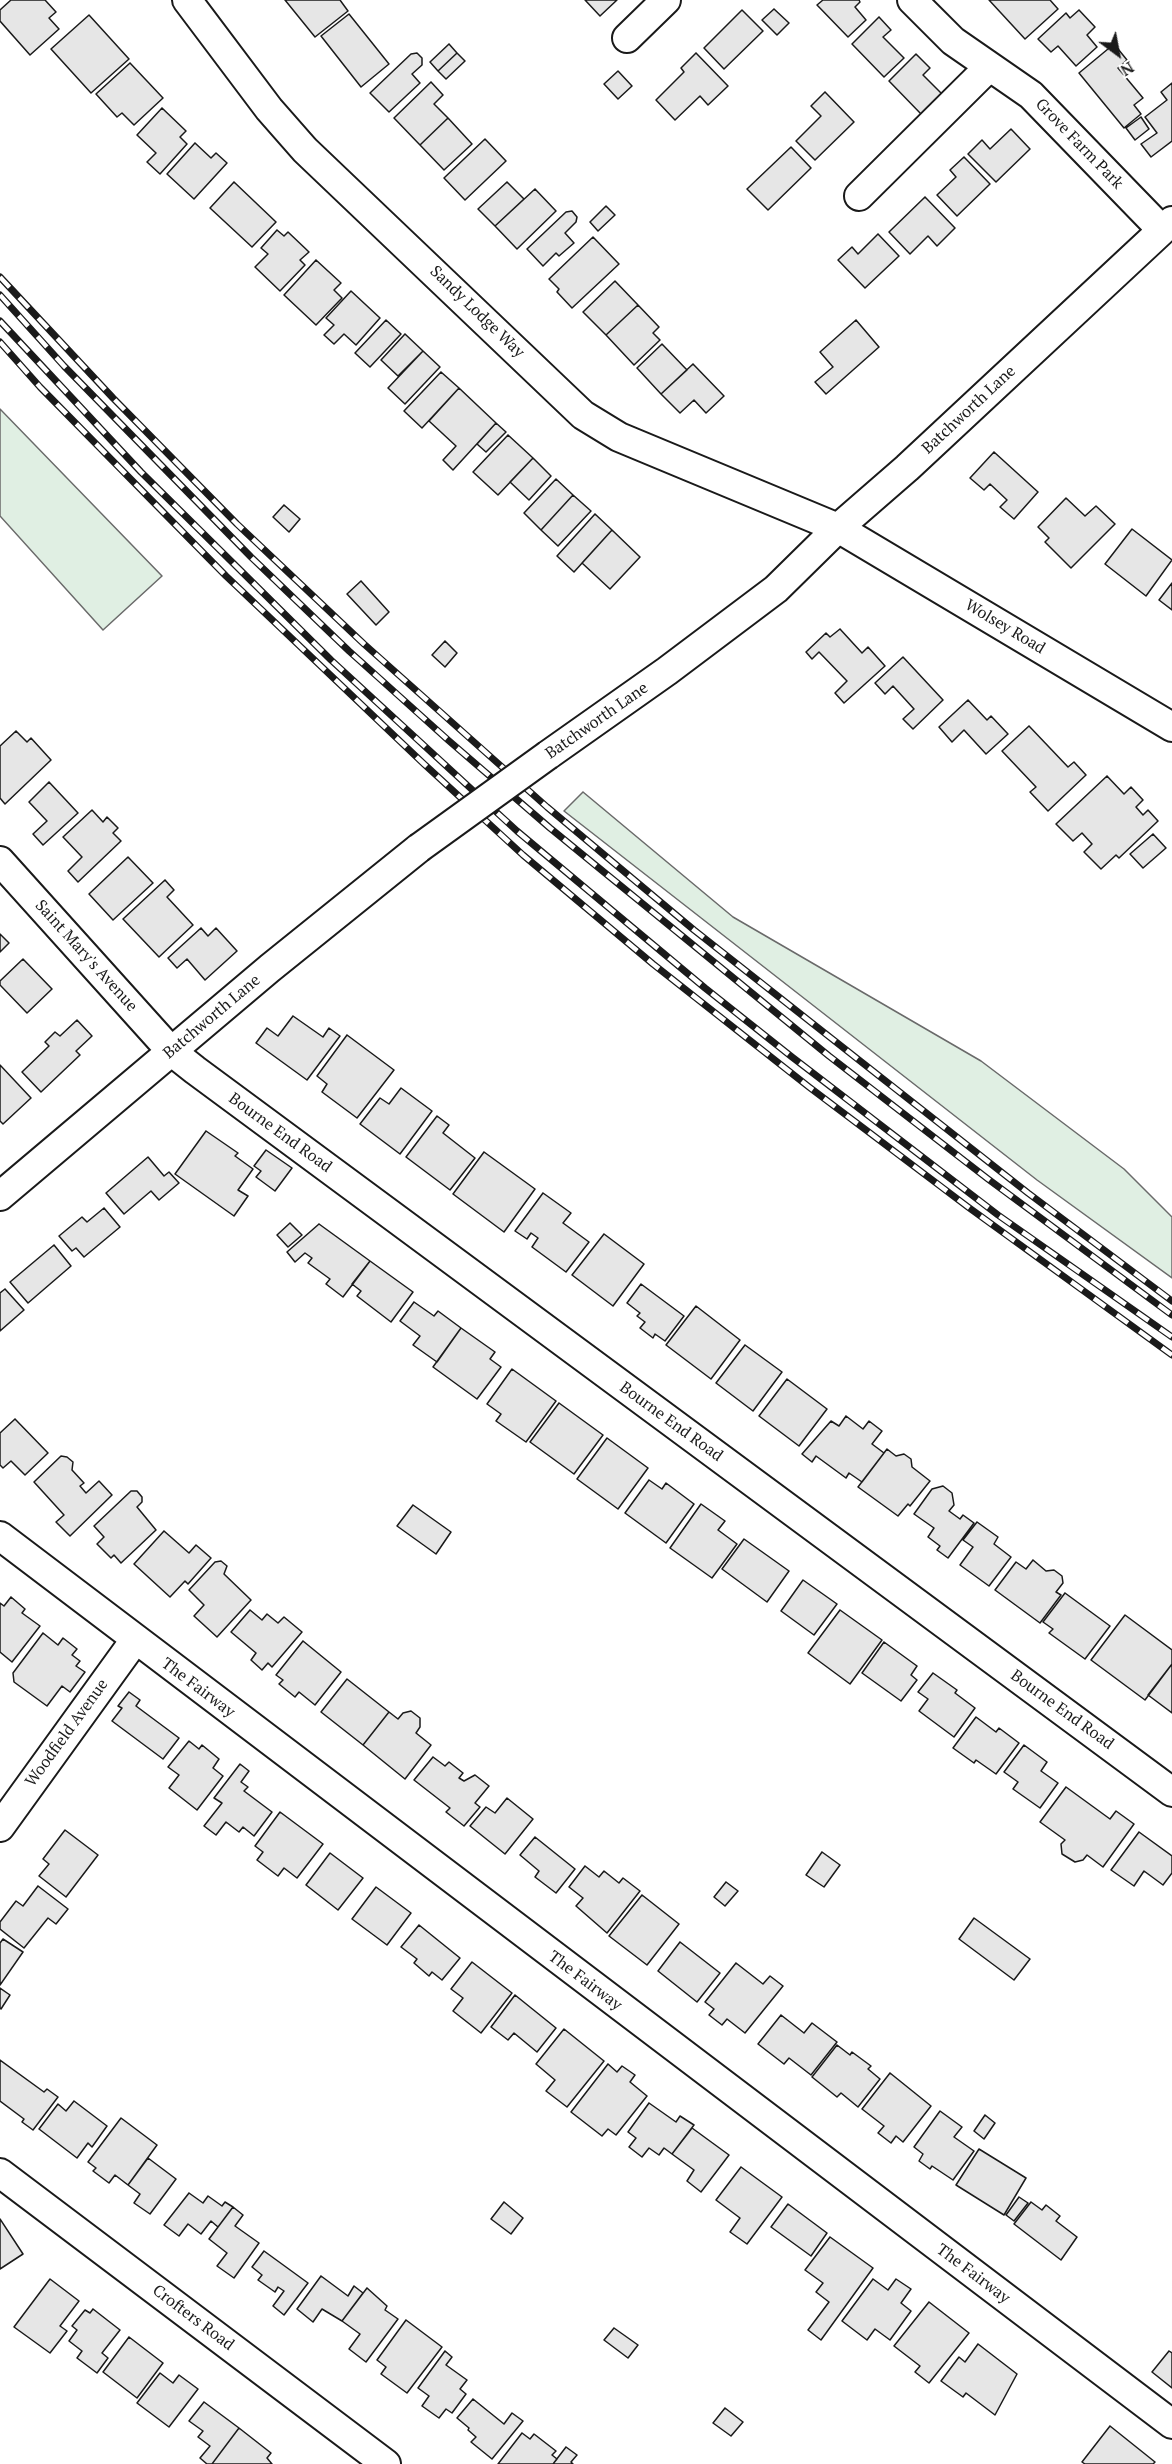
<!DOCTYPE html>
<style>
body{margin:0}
#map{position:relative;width:1172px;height:2464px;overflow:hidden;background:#fff;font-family:"PT Serif",serif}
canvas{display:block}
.north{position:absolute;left:1088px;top:24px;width:60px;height:60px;-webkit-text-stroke:4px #fff;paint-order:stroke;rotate:148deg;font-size:16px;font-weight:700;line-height:24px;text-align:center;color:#1a1a1a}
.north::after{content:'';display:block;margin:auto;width:21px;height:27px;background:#1a1a1a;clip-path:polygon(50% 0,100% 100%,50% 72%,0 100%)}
</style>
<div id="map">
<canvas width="1172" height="2464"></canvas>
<div class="north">N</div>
</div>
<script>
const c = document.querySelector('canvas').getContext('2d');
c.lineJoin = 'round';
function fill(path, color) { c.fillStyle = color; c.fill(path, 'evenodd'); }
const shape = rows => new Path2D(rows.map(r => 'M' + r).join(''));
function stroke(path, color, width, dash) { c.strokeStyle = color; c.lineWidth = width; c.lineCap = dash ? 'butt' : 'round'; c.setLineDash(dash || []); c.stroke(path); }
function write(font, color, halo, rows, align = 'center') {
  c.font = font + ' "PT Serif",serif'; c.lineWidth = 4.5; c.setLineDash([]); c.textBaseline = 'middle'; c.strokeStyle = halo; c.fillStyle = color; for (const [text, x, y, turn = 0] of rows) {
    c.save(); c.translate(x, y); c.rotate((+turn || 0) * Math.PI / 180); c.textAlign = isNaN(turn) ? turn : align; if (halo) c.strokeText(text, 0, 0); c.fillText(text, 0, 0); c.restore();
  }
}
const green = shape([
 [0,409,162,576,103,630,0,516,0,409],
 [583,792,733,917,981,1061,1124,1169,1172,1217,1172,1278,1037,1180,564,811,583,792]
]);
const building = shape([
 [11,0,45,0,56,12,49,18,59,29,30,55,0,21,0,10,11,0],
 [285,0,340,0,348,11,315,37,285,0],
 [585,0,617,0,600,16,585,0],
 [823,0,859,0,860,2,855,7,866,20,848,37,817,5,823,0],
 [989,0,1050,0,1058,9,1025,39,989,0],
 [774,9,789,23,777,35,762,20,774,9],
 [742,10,763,31,724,69,704,48,742,10],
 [1079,10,1095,27,1087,35,1097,47,1076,66,1058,46,1051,52,1038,39,1066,13,1070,18,1079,10],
 [349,14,389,64,361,87,321,36,349,14],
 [89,15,129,59,91,93,51,49,89,15],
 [879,17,891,30,883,37,904,58,884,77,852,44,879,17],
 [449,44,457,53,438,71,430,62,449,44],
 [1114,44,1127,60,1118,68,1143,98,1134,105,1141,114,1124,128,1079,73,1114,44],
 [417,53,422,58,422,65,412,74,420,83,389,112,370,93,411,54,417,53],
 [457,53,465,61,446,79,438,71,457,53],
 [696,53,728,86,708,105,700,96,675,120,656,100,684,72,681,68,696,53],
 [916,54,930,68,923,75,943,95,922,115,889,81,916,54],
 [130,63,163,98,134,125,122,113,117,117,96,94,130,63],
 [618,71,632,86,618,99,604,84,618,71],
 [431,82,443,95,434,104,448,118,420,145,394,118,431,82],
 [1172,83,1172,141,1151,157,1141,144,1157,133,1145,117,1167,100,1161,92,1172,83],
 [825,92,854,122,815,160,796,141,821,116,811,106,825,92],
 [162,108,186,131,180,137,187,144,160,174,147,162,156,153,137,135,162,108],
 [1141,117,1149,129,1135,140,1126,128,1141,117],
 [448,118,472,144,444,170,420,145,448,118],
 [1011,129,1030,149,996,182,968,154,982,140,990,149,1011,129],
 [485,139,506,161,465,200,444,178,485,139],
 [195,143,211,158,216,153,227,163,194,199,167,174,195,143],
 [791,147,811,168,768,210,747,189,791,147],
 [964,157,990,184,957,216,937,195,956,177,950,170,964,157],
 [234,182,276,222,252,247,210,208,234,182],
 [507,182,524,199,495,226,478,209,507,182],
 [535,189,556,211,517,249,495,226,535,189],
 [925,197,955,228,937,246,928,236,910,254,889,232,925,197],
 [606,206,615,215,598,231,590,222,606,206],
 [572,211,577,217,576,222,565,233,574,243,559,256,556,253,543,266,527,249,566,212,572,211],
 [277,230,284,236,288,232,309,252,300,260,305,265,280,291,255,267,268,254,261,248,277,230],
 [878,234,899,256,865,288,838,260,852,247,858,254,878,234],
 [593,237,619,264,572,308,557,292,559,289,549,279,593,237],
 [316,260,341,283,334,290,342,298,316,325,284,295,316,260],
 [615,281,638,305,606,335,583,312,615,281],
 [351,291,380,318,356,345,344,334,334,344,324,335,334,325,326,318,351,291],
 [638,305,659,327,653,333,660,340,634,365,606,335,638,305],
 [386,320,401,334,370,367,355,353,386,320],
 [856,320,879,347,826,394,815,382,833,367,820,352,856,320],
 [405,334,423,351,398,376,381,360,405,334],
 [662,344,687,370,661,394,637,368,662,344],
 [423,351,440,367,405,404,388,388,423,351],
 [693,364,724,396,706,413,694,400,680,413,661,394,693,364],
 [441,372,459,388,422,428,404,411,441,372],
 [459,388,496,423,453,470,443,460,456,446,429,421,459,388],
 [496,423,506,432,486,452,477,444,496,423],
 [508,435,533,458,498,495,473,472,508,435],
 [994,452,1038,492,1014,519,1000,507,1007,500,990,484,984,490,970,478,994,452],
 [533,458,551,476,529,500,510,482,533,458],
 [556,479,573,495,541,530,524,513,556,479],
 [573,495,591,511,558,546,541,530,573,495],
 [1066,498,1085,516,1096,506,1115,524,1071,568,1045,542,1049,538,1038,527,1066,498],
 [284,505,300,519,289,532,273,517,284,505],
 [595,514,612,530,574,572,557,556,595,514],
 [1132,529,1172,560,1146,596,1105,564,1132,529],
 [612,530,640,557,610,589,582,563,612,530],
 [361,581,389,612,376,625,347,594,361,581],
 [1172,583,1172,610,1159,600,1172,583],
 [840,629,862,653,868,647,885,666,844,703,835,693,847,681,819,652,812,659,806,652,826,633,830,637,840,629],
 [445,641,457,653,445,667,432,655,445,641],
 [903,657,943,700,913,729,903,719,914,709,893,686,885,694,875,683,903,657],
 [968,700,987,720,991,716,1008,734,986,754,964,730,952,742,939,727,968,700],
 [1029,726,1068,767,1074,762,1086,775,1048,811,1030,792,1036,787,1002,751,1029,726],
 [16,731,27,742,31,738,51,760,5,804,0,798,0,746,16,731],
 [1107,776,1124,794,1131,787,1143,800,1136,807,1143,815,1148,810,1158,821,1119,858,1116,855,1101,869,1084,852,1092,844,1082,833,1073,841,1056,824,1107,776],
 [49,782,78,813,43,845,33,834,47,821,29,802,49,782],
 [92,810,103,822,107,817,118,828,113,833,121,841,78,882,68,871,82,857,63,837,92,810],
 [1153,834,1166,848,1143,868,1130,854,1153,834],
 [128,857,153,883,113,920,89,894,128,857],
 [165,880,174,890,167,897,193,925,159,957,123,919,165,880],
 [201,928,208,936,216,928,237,951,205,980,187,959,177,968,168,958,201,928],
 [0,934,9,943,0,952,0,934],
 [23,959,52,989,27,1013,0,985,0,981,23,959],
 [293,1016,323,1037,329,1028,340,1036,307,1080,256,1043,267,1028,278,1036,293,1016],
 [77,1020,92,1036,76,1051,80,1055,41,1092,22,1072,49,1046,45,1042,55,1032,60,1036,77,1020],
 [347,1035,394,1070,357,1118,322,1092,327,1084,317,1076,347,1035],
 [0,1065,31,1098,3,1124,0,1121,0,1065],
 [401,1088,432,1111,400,1154,360,1124,380,1098,389,1104,401,1088],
 [437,1116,449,1125,443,1133,475,1158,450,1190,406,1157,437,1116],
 [206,1131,238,1153,235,1156,253,1169,238,1190,248,1196,234,1216,175,1174,206,1131],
 [266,1150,292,1168,275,1191,256,1177,261,1171,254,1166,266,1150],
 [484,1152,535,1189,504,1232,453,1194,484,1152],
 [148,1157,164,1176,169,1172,179,1183,159,1200,151,1191,124,1214,106,1193,148,1157],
 [543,1193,571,1213,563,1223,589,1242,566,1272,532,1247,538,1238,531,1233,527,1239,515,1231,543,1193],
 [104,1208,120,1227,84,1257,76,1248,72,1251,59,1236,82,1217,87,1222,104,1208],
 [290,1223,302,1235,288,1247,277,1235,290,1223],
 [319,1224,370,1261,343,1297,326,1284,330,1279,308,1263,312,1258,305,1253,295,1262,287,1252,319,1224],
 [604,1234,644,1264,613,1306,572,1275,604,1234],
 [54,1245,71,1266,28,1303,10,1282,54,1245],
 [370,1261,413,1292,391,1322,357,1296,361,1291,352,1284,370,1261],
 [641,1284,684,1316,665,1341,655,1334,653,1338,640,1328,645,1322,637,1316,640,1313,627,1303,641,1284],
 [5,1289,24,1310,0,1331,0,1293,5,1289],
 [414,1302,434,1316,438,1311,461,1328,437,1362,413,1345,420,1336,400,1321,414,1302],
 [696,1306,740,1340,711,1379,666,1345,696,1306],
 [461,1328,495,1352,490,1359,501,1367,477,1399,433,1367,461,1328],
 [745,1345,782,1372,753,1411,716,1383,745,1345],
 [512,1369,556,1401,526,1442,496,1421,501,1414,487,1404,512,1369],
 [787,1379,827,1409,799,1446,759,1416,787,1379],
 [559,1403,603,1435,574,1474,530,1442,559,1403],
 [846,1416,863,1429,869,1421,882,1431,872,1444,884,1453,862,1482,849,1473,846,1478,816,1456,812,1462,802,1454,831,1421,839,1426,846,1416],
 [15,1419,48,1453,25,1475,11,1461,3,1468,0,1465,0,1433,15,1419],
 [607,1438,648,1468,618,1509,577,1479,607,1438],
 [887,1449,896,1456,904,1454,911,1459,912,1467,930,1481,910,1506,908,1504,898,1516,858,1487,887,1449],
 [61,1456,67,1457,73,1462,72,1470,84,1483,80,1486,86,1493,99,1481,112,1495,70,1536,56,1522,64,1515,34,1482,61,1456],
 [649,1480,662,1489,666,1483,694,1504,666,1543,625,1513,649,1480],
 [943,1486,952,1493,954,1505,949,1511,960,1519,963,1515,974,1523,948,1558,937,1550,940,1546,928,1537,934,1528,914,1514,932,1489,943,1486],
 [131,1491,137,1491,142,1497,142,1502,137,1507,156,1530,121,1563,114,1555,111,1558,97,1544,104,1537,94,1526,131,1491],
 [701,1504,725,1521,718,1530,737,1544,712,1578,670,1548,701,1504],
 [413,1505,451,1532,436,1554,397,1526,413,1505],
 [977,1522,998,1537,994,1544,1011,1557,989,1586,960,1565,973,1547,963,1540,977,1522],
 [164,1531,189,1553,196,1545,211,1558,188,1584,185,1581,170,1597,134,1564,164,1531],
 [744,1539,789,1571,767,1602,722,1569,744,1539],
 [1033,1560,1046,1571,1054,1570,1062,1576,1063,1583,1056,1592,1061,1595,1040,1623,995,1590,1016,1562,1026,1569,1033,1560],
 [221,1561,227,1566,224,1574,251,1600,217,1637,194,1616,204,1605,189,1590,215,1562,221,1561],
 [803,1580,837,1604,814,1635,781,1611,803,1580],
 [1065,1593,1110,1626,1085,1659,1049,1633,1053,1629,1043,1622,1065,1593],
 [11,1597,25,1609,22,1613,40,1626,12,1662,0,1652,0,1603,4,1606,11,1597],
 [250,1610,262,1620,267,1614,278,1623,284,1617,302,1632,272,1667,268,1663,262,1670,251,1660,256,1653,231,1632,250,1610],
 [840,1610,882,1640,850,1684,808,1653,840,1610],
 [1125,1615,1172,1650,1172,1664,1145,1700,1091,1660,1125,1615],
 [43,1633,58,1645,63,1638,77,1649,72,1655,80,1661,76,1666,85,1672,70,1692,62,1686,47,1706,14,1682,13,1673,43,1633],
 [303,1641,341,1672,315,1705,299,1692,295,1697,279,1684,283,1680,276,1675,303,1641],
 [884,1642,917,1666,911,1675,917,1680,901,1701,862,1673,884,1642],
 [1172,1664,1172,1713,1148,1695,1172,1664],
 [933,1673,957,1690,955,1693,975,1708,954,1737,919,1711,928,1699,918,1692,933,1673],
 [347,1679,389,1712,363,1745,321,1712,347,1679],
 [129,1692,140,1700,136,1706,179,1738,163,1759,112,1721,122,1708,118,1706,129,1692],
 [411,1711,420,1718,420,1727,416,1733,431,1745,405,1779,363,1745,389,1712,398,1719,403,1713,411,1711],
 [976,1717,996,1732,999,1728,1019,1743,996,1774,976,1760,974,1763,953,1748,976,1717],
 [189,1741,199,1749,202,1745,219,1759,213,1768,223,1776,197,1810,169,1788,179,1775,168,1767,189,1741],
 [1024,1745,1047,1762,1041,1771,1058,1783,1040,1808,1013,1789,1018,1782,1004,1772,1024,1745],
 [433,1757,445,1766,449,1762,463,1773,459,1778,464,1781,475,1775,489,1786,475,1803,480,1807,464,1826,446,1812,450,1808,414,1780,433,1757],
 [240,1764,249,1771,241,1782,248,1787,244,1791,272,1812,254,1836,243,1827,239,1832,226,1822,216,1835,204,1826,222,1803,214,1798,240,1764],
 [1066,1787,1110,1819,1116,1811,1134,1824,1103,1867,1087,1855,1083,1860,1075,1862,1062,1854,1061,1844,1065,1840,1040,1822,1066,1787],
 [507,1798,533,1819,505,1854,470,1826,486,1807,495,1813,507,1798],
 [280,1812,323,1844,297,1878,284,1868,278,1876,257,1860,263,1852,255,1846,280,1812],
 [65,1830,98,1855,66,1897,39,1876,49,1864,43,1859,65,1830],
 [1139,1832,1172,1856,1172,1873,1163,1885,1144,1871,1134,1886,1111,1870,1139,1832],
 [535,1837,575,1869,556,1893,535,1877,539,1871,520,1855,535,1837],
 [822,1852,840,1865,824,1887,806,1875,822,1852],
 [330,1853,363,1878,338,1910,306,1885,330,1853],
 [585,1866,599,1877,604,1871,619,1883,623,1878,640,1891,607,1933,576,1906,583,1898,569,1887,585,1866],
 [726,1882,738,1891,725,1906,714,1897,726,1882],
 [38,1886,68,1909,56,1924,48,1918,24,1948,0,1929,0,1922,16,1901,23,1906,38,1886],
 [376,1887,411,1913,387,1945,352,1919,376,1887],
 [642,1895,679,1924,647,1965,609,1936,642,1895],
 [974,1918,1030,1959,1014,1980,959,1939,974,1918],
 [419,1925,460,1958,442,1980,432,1972,429,1976,414,1963,417,1959,401,1947,419,1925],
 [3,1939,23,1952,0,1985,0,1943,3,1939],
 [680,1942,720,1973,697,2002,658,1971,680,1942],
 [472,1962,512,1993,481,2033,453,2011,463,1998,451,1989,472,1962],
 [736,1963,763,1984,770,1976,783,1986,745,2033,727,2019,722,2025,709,2015,714,2009,705,2002,736,1963],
 [0,1988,10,1995,1,2009,0,2008,0,1988],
 [515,1995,556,2028,537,2052,514,2033,508,2040,491,2027,515,1995],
 [781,2015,804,2033,812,2023,837,2042,811,2075,789,2058,784,2064,758,2044,781,2015],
 [564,2029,604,2061,567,2107,546,2091,555,2080,536,2064,564,2029],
 [837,2045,850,2055,852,2052,871,2066,868,2069,880,2079,858,2107,841,2093,837,2097,812,2077,837,2045],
 [0,2060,44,2092,47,2089,58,2097,33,2130,22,2122,24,2119,0,2101,0,2060],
 [608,2064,617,2072,622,2066,635,2075,630,2082,647,2096,616,2135,608,2129,602,2136,571,2112,608,2064],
 [890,2073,931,2106,903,2142,896,2136,891,2143,878,2133,884,2126,862,2109,890,2073],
 [74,2101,107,2126,92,2147,88,2143,77,2158,39,2129,58,2104,66,2111,74,2101],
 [649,2103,676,2122,680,2116,694,2125,672,2154,664,2148,659,2155,649,2148,642,2157,629,2147,636,2138,628,2132,649,2103],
 [940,2111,962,2127,954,2137,974,2151,953,2180,932,2166,930,2169,919,2161,923,2154,914,2147,940,2111],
 [985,2115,995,2123,984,2139,974,2131,985,2115],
 [121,2118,157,2145,128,2185,115,2175,109,2183,93,2171,96,2168,88,2162,121,2118],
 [692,2128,729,2155,701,2192,687,2181,694,2170,672,2154,692,2128],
 [979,2149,1026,2178,1004,2215,956,2185,979,2149],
 [148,2158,176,2179,150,2214,134,2203,140,2194,128,2185,148,2158],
 [741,2167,782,2197,747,2244,730,2232,740,2218,716,2200,741,2167],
 [189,2193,203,2203,208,2196,222,2206,225,2202,233,2207,218,2227,211,2221,201,2234,188,2224,179,2236,164,2225,189,2193],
 [1019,2197,1028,2203,1014,2221,1006,2215,1019,2197],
 [504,2202,523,2218,511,2234,491,2219,504,2202],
 [1031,2202,1042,2210,1046,2205,1060,2216,1056,2221,1077,2237,1061,2260,1014,2224,1031,2202],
 [788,2204,827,2233,811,2256,771,2227,788,2204],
 [233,2207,243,2215,235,2226,259,2243,234,2278,217,2266,227,2253,209,2239,233,2207],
 [0,2219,23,2254,0,2269,0,2219],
 [830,2237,873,2268,821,2340,808,2330,829,2302,816,2292,823,2283,805,2270,830,2237],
 [264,2251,308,2283,284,2315,273,2306,284,2291,278,2287,275,2292,258,2280,262,2275,252,2267,264,2251],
 [321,2276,348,2296,354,2286,363,2293,342,2321,322,2309,313,2322,297,2309,321,2276],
 [50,2279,79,2301,60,2326,67,2331,50,2353,14,2327,50,2279],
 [873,2279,888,2290,896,2279,911,2289,901,2303,911,2311,890,2340,875,2329,867,2340,842,2321,873,2279],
 [367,2288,387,2306,385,2310,398,2319,366,2362,349,2349,360,2334,342,2321,367,2288],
 [929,2302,969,2333,929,2383,915,2372,920,2366,894,2346,929,2302],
 [93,2309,120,2330,102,2353,108,2358,97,2373,77,2358,82,2351,69,2341,77,2330,72,2326,85,2310,90,2313,93,2309],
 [406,2320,442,2347,407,2393,381,2374,386,2367,377,2360,406,2320],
 [614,2328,638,2345,628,2358,604,2340,614,2328],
 [129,2337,163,2363,137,2398,103,2372,129,2337],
 [978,2344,1017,2374,995,2415,966,2393,963,2397,941,2381,959,2357,965,2362,978,2344],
 [445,2351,452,2357,446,2365,467,2380,460,2389,466,2394,452,2413,446,2409,439,2418,422,2406,429,2396,418,2388,445,2351],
 [1169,2351,1172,2353,1172,2388,1152,2372,1169,2351],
 [160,2373,173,2383,179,2375,198,2389,169,2427,137,2403,160,2373],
 [473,2399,504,2424,512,2413,523,2421,492,2459,471,2442,476,2437,468,2430,469,2428,457,2418,473,2399],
 [204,2402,239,2428,212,2464,207,2464,200,2458,210,2446,198,2437,203,2431,189,2421,204,2402],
 [725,2408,743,2422,731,2436,713,2423,725,2408],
 [1110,2426,1155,2462,1153,2464,1085,2464,1082,2462,1110,2426],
 [239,2428,271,2453,267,2458,272,2464,212,2464,239,2428],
 [522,2433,530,2439,534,2434,556,2451,552,2455,557,2459,553,2464,498,2464,522,2433],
 [566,2447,577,2455,571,2462,573,2464,553,2464,566,2447]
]);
const minor = shape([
 [187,0,269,109,305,150,583,415,619,437,838,528,1172,727],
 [912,0,953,41,1031,95,1162,230],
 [627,38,666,0],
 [859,196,989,67],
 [548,755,667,671,776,589,838,528,907,468,1172,221],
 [0,861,171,1051,195,1070,1172,1792],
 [0,1196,270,968,419,848],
 [0,1536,1172,2424],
 [0,1827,135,1640],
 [0,2173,386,2464]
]);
const rail = shape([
 [0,277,113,398,237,524,364,644,547,807,694,930,850,1053,1028,1193,1172,1301],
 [0,295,64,366,251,557,349,651,448,740,550,828,829,1056,988,1179,1172,1315],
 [0,321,141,472,233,563,331,660,517,831,705,988,792,1057,998,1215,1172,1337],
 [0,342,40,387,226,576,424,764,523,855,653,964,809,1087,968,1207,1172,1355]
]);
const minorBridge = shape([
 [419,848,548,755]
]);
const streetNames = [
 ["Grove Farm Park",1079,144,46],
 ["Sandy Lodge Way",477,312,44],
 ["Batchworth Lane",969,410,-43],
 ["Wolsey Road",1005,627,31],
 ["Batchworth Lane",597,721,-35],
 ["Saint Mary's Avenue",86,956,48],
 ["Batchworth Lane",212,1017,-40],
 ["Bourne End Road",280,1133,36],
 ["Bourne End Road",671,1422,36],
 ["The Fairway",198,1688,37],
 ["Bourne End Road",1062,1710,36],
 ["Woodfield Avenue",67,1733,-54],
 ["The Fairway",585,1981,37],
 ["The Fairway",973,2274,37],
 ["Crofters Road",193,2318,37]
];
fill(green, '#e0efe3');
stroke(green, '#6a6a6a', 1.5);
fill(building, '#e6e6e6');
stroke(building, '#1a1a1a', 1.5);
stroke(minor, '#1a1a1a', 32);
stroke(minor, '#fff', 28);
stroke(rail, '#1a1a1a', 7);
stroke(rail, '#fff', 4.5, [14]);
stroke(minorBridge, '#1a1a1a', 32, []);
stroke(minorBridge, '#fff', 28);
write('16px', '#1a1a1a', '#fff', streetNames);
</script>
